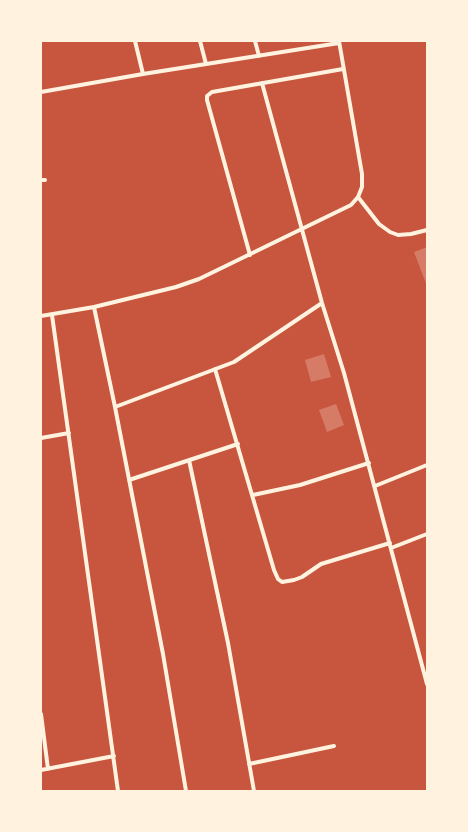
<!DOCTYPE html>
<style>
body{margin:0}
#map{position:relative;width:468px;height:832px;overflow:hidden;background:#c8553d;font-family:"Roboto Serif",serif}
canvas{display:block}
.frame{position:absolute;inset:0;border:42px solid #fff3e0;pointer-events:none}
</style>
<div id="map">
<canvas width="468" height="832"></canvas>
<div class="frame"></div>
</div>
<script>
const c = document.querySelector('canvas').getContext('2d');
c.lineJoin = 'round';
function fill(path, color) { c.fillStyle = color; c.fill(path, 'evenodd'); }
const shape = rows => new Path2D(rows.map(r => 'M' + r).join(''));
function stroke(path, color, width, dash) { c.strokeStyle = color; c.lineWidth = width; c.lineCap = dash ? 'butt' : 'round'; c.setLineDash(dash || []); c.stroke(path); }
const building = shape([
 [427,247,427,286,414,252],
 [324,354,331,377,311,382,305,360],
 [336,404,344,425,327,432,319,410]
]);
const minor = shape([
 [135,41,143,74],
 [200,41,206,64],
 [255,41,259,56],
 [262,83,322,303,344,373,427,684],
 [41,92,143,74,339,43],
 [41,180,45,180],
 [358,197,379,224,390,232,398,235,411,234,427,230],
 [250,255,207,100,207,96,212,92,343,69],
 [94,307,115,407,163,654,186,791],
 [52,315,118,791],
 [41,316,94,307,176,287,199,279,351,205,358,197,362,187,362,174,339,41],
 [215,369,274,570,278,579,282,582,294,580,302,577,321,564,390,543],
 [115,407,234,362,322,303],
 [41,438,69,433],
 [189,460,228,643,254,791],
 [129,480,238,444],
 [375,486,427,465],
 [253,495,300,485,369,463],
 [391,548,427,534],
 [41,714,48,769],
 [249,764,334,746],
 [41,770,114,756]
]);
fill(building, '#d67c66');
stroke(minor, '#fff3e0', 4);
</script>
